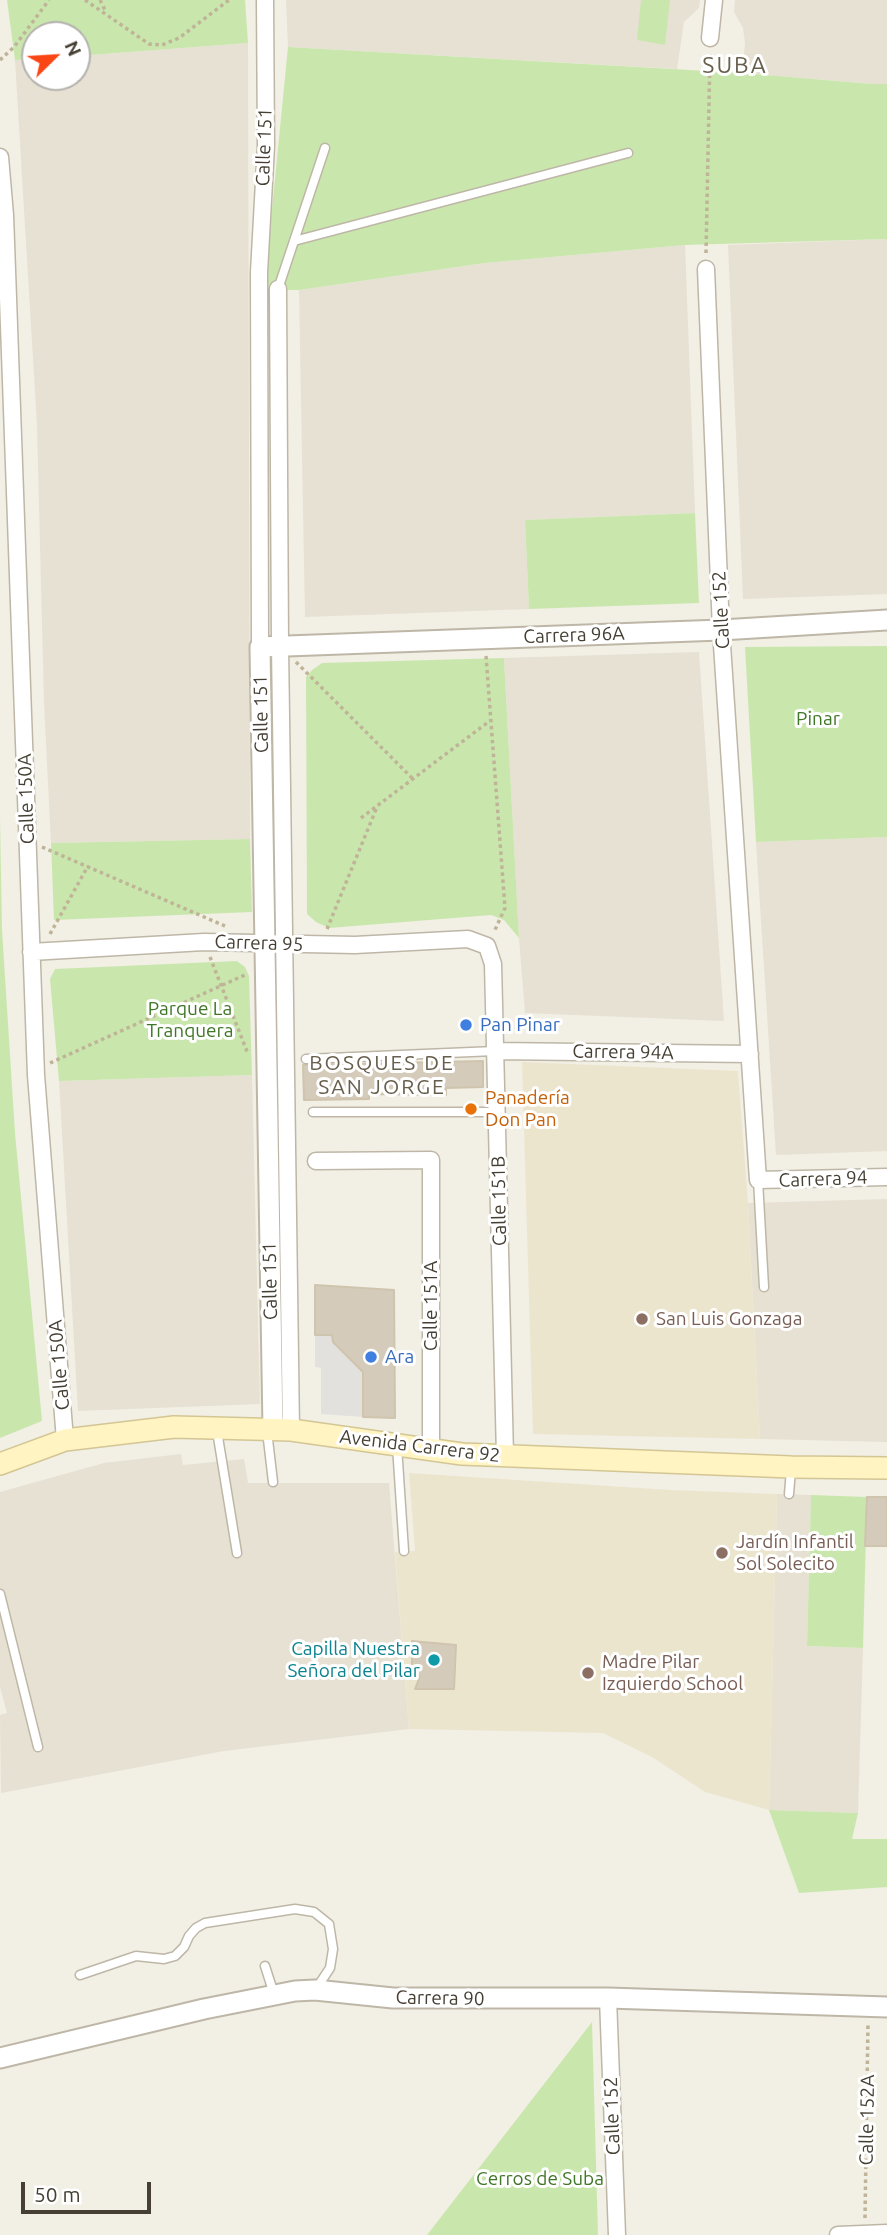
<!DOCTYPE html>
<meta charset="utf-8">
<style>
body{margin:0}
#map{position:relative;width:887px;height:2235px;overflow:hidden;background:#f2efe5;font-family:Ubuntu,sans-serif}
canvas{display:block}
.north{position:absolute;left:21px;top:21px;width:70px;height:70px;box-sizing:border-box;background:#fff;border:2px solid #b5b2ae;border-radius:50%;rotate:66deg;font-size:19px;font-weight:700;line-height:28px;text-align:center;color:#453f34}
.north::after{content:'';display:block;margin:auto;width:24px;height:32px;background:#fa4614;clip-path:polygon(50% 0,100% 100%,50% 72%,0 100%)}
.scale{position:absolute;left:21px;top:2182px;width:130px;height:32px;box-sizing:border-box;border:4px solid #453f34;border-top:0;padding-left:9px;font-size:21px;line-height:24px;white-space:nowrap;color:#453f34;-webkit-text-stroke:5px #fff;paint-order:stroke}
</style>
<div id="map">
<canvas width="887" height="2235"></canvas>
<div class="north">N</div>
<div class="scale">50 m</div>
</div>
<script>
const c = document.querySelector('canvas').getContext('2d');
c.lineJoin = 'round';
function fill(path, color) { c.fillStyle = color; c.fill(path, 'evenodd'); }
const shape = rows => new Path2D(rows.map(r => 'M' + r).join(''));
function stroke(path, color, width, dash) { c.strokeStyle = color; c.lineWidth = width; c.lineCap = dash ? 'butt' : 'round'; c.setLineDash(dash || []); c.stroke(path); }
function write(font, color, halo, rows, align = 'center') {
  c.font = font + ' Ubuntu,sans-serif'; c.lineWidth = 6; c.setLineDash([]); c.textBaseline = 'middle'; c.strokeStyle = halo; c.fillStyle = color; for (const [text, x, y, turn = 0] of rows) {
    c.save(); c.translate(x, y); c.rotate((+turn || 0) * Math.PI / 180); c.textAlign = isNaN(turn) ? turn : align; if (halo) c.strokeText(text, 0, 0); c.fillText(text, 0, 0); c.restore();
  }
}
const residential = shape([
 [286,0,700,0,699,8,684,22,677,69,288,47],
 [735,0,887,0,887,84,872,84,742,73,745,43,743,28,734,12],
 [248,43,250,839,51,843,44,703,37,425,15,60,35,59,35,77,77,77,77,56],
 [887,239,887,594,743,599,728,245],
 [685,245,695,513,525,520,529,609,305,617,299,290,485,263],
 [699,652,724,1021,525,1013,519,938,504,658],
 [887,837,887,1151,776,1155,756,842],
 [252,1075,260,1404,78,1411,59,1081],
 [887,1199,887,1442,760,1439,748,1203],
 [181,1454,183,1465,244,1459,248,1483,389,1483,409,1729,224,1751,1,1793,0,1715,7,1713,0,1687,0,1492,104,1463],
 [777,1494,811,1495,807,1646,863,1648,858,1813,769,1810]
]);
const education = shape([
 [522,1062,738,1071,748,1203,760,1439,533,1434],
 [409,1473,671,1490,777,1494,769,1810,705,1792,652,1757,603,1733,409,1729,395,1552,415,1551]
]);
const green = shape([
 [7,0,245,0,248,43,77,56,77,35,35,35,35,59,15,60],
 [641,0,670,0,665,45,637,40],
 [288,47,742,73,872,84,887,84,887,239,685,245,485,263,299,290,264,290],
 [695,513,699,603,529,609,525,520],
 [887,646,887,837,756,842,745,647],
 [504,658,519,938,504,920,491,915,329,928,316,922,307,914,306,677,312,670,322,663],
 [0,817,2,930,15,1133,42,1421,0,1438],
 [250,839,252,912,54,920,51,843],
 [237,961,245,967,249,976,252,1075,59,1081,50,979,55,969],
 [811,1495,867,1497,863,1648,807,1646],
 [769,1810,858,1813,852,1839,887,1839,887,1887,799,1893],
 [592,2022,598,2235,427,2235]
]);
const parking = shape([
 [315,1335,332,1335,333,1342,363,1372,363,1417,321,1414,321,1368,315,1367]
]);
const building = shape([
 [483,1061,483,1087,446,1088,446,1095,369,1094,369,1099,304,1100,303,1065,483,1061],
 [315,1285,394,1290,395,1418,363,1417,363,1372,333,1342,332,1335,315,1335,315,1285],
 [867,1497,887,1497,887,1546,865,1546,867,1497],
 [412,1641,456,1645,454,1689,415,1689,420,1676,412,1675,412,1641]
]);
const path = shape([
 [85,0,149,44,162,45,179,38,229,0],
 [100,0,106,12],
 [0,60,14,47,49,0],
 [706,253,710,54],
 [486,656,505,908,494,932],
 [296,662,413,779],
 [361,818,491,720],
 [42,847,225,926],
 [327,929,377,807],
 [50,934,88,866],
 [210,957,248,1054],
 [50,1063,247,974],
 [865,2218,868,2023]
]);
const service = shape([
 [294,241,628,153],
 [278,289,325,148],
 [306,1059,495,1051],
 [313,1112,497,1112],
 [758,1180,764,1287],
 [217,1431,237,1553],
 [267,1431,273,1482],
 [397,1446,404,1551],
 [789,1494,791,1470],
 [0,1594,38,1747],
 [265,1966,274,1994],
 [80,1975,136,1956,164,1959,175,1956,184,1947,189,1936,196,1928,205,1923,295,1909,314,1912,329,1924,333,1949,330,1968,316,1989]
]);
const minor = shape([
 [710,38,714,0],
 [0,157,5,215,36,1075,65,1440],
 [706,269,721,630,758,1180,887,1177],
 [278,289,280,646,291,1430],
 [260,647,259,272,266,146,265,0],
 [31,952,204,942,355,945,468,939,487,946,493,964,505,1456],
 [495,1051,750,1054],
 [316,1161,431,1160,431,1451],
 [608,1998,617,2235],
 [838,2235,887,2233]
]);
const tertiary = shape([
 [273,1429,260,647,721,630,887,620],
 [0,2058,204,2009,295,1991,315,1990,393,1998,608,1998,887,2007]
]);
const secondary = shape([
 [0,1464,65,1440,174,1427,291,1430,462,1454,791,1467,887,1468]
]);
const markers = [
 [466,1025,7,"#3f7fe0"],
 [471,1109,7,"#e8710a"],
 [642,1319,7,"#8d6e63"],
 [371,1357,7,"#3f7fe0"],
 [722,1553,7,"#8d6e63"],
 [434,1660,7,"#0f9aa8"],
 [588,1673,7,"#8d6e63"]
];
const streetNames = [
 ["Calle 151",264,147,-88],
 ["Calle 152",721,610,-93],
 ["Carrera 96A",574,635,-2],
 ["Calle 151",261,714,-91],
 ["Calle 150A",26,799,-92],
 ["Carrera 95",259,943,2],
 ["Carrera 94A",623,1052,1],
 ["Carrera 94",823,1179,-2],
 ["Calle 151B",499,1201,-91],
 ["Calle 151",270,1281,-91],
 ["Calle 151A",431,1306,-90],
 ["Calle 150A",59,1365,-95],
 ["Avenida Carrera 92",420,1446,7],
 ["Carrera 90",440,1998,1],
 ["Calle 152",612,2116,-92],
 ["Calle 152A",867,2120,-89]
];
const parkNames = [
 ["Pinar",818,719],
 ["Parque La",190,1009],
 ["Tranquera",190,1031],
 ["Cerros de Suba",540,2179]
];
const shopNames = [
 ["Pan Pinar",480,1025],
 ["Ara",385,1357]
];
const foodNames = [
 ["Panadería",485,1098],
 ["Don Pan",485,1120]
];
const educationNames = [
 ["San Luis Gonzaga",656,1319],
 ["Jardín Infantil",736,1542],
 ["Sol Solecito",736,1564],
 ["Madre Pilar",602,1662],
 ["Izquierdo School",602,1684]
];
const cultureNames = [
 ["Capilla Nuestra",420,1649],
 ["Señora del Pilar",420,1671]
];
const neighbourhoodNames = [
 ["BOSQUES DE",382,1063],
 ["SAN JORGE",382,1087]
];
const quarterNames = [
 ["SUBA",735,65]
];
fill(residential, '#e6e1d3');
fill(education, '#ece5ce');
fill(green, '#c9e7ad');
fill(parking, '#e3e1dd');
fill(building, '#d4cbba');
stroke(building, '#cfc4ad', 2);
stroke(service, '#beb7a7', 11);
stroke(minor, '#beb7a7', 19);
stroke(tertiary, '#beb7a7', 23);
stroke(secondary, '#d3c694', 24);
stroke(path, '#bfb498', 3.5, [3.5, 3.5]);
stroke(service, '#fff', 8);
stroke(minor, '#fff', 16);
stroke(tertiary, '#fff', 19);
stroke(secondary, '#fff4c2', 21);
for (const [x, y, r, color] of markers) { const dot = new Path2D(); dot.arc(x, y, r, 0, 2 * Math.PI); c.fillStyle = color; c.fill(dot); stroke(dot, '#fff', 2.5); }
write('19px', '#453f34', '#fff', streetNames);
write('19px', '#407628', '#fff', parkNames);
write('19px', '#366cbe', '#fff', shopNames, 'left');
write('19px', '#c56008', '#fff', foodNames, 'left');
write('19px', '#785e54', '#fff', educationNames, 'left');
write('19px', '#0d838f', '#fff', cultureNames, 'right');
c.letterSpacing = '2px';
write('21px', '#675e4c', '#fff', neighbourhoodNames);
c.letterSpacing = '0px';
c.letterSpacing = '2px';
write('23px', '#675e4c', '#fff', quarterNames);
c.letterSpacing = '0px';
</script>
